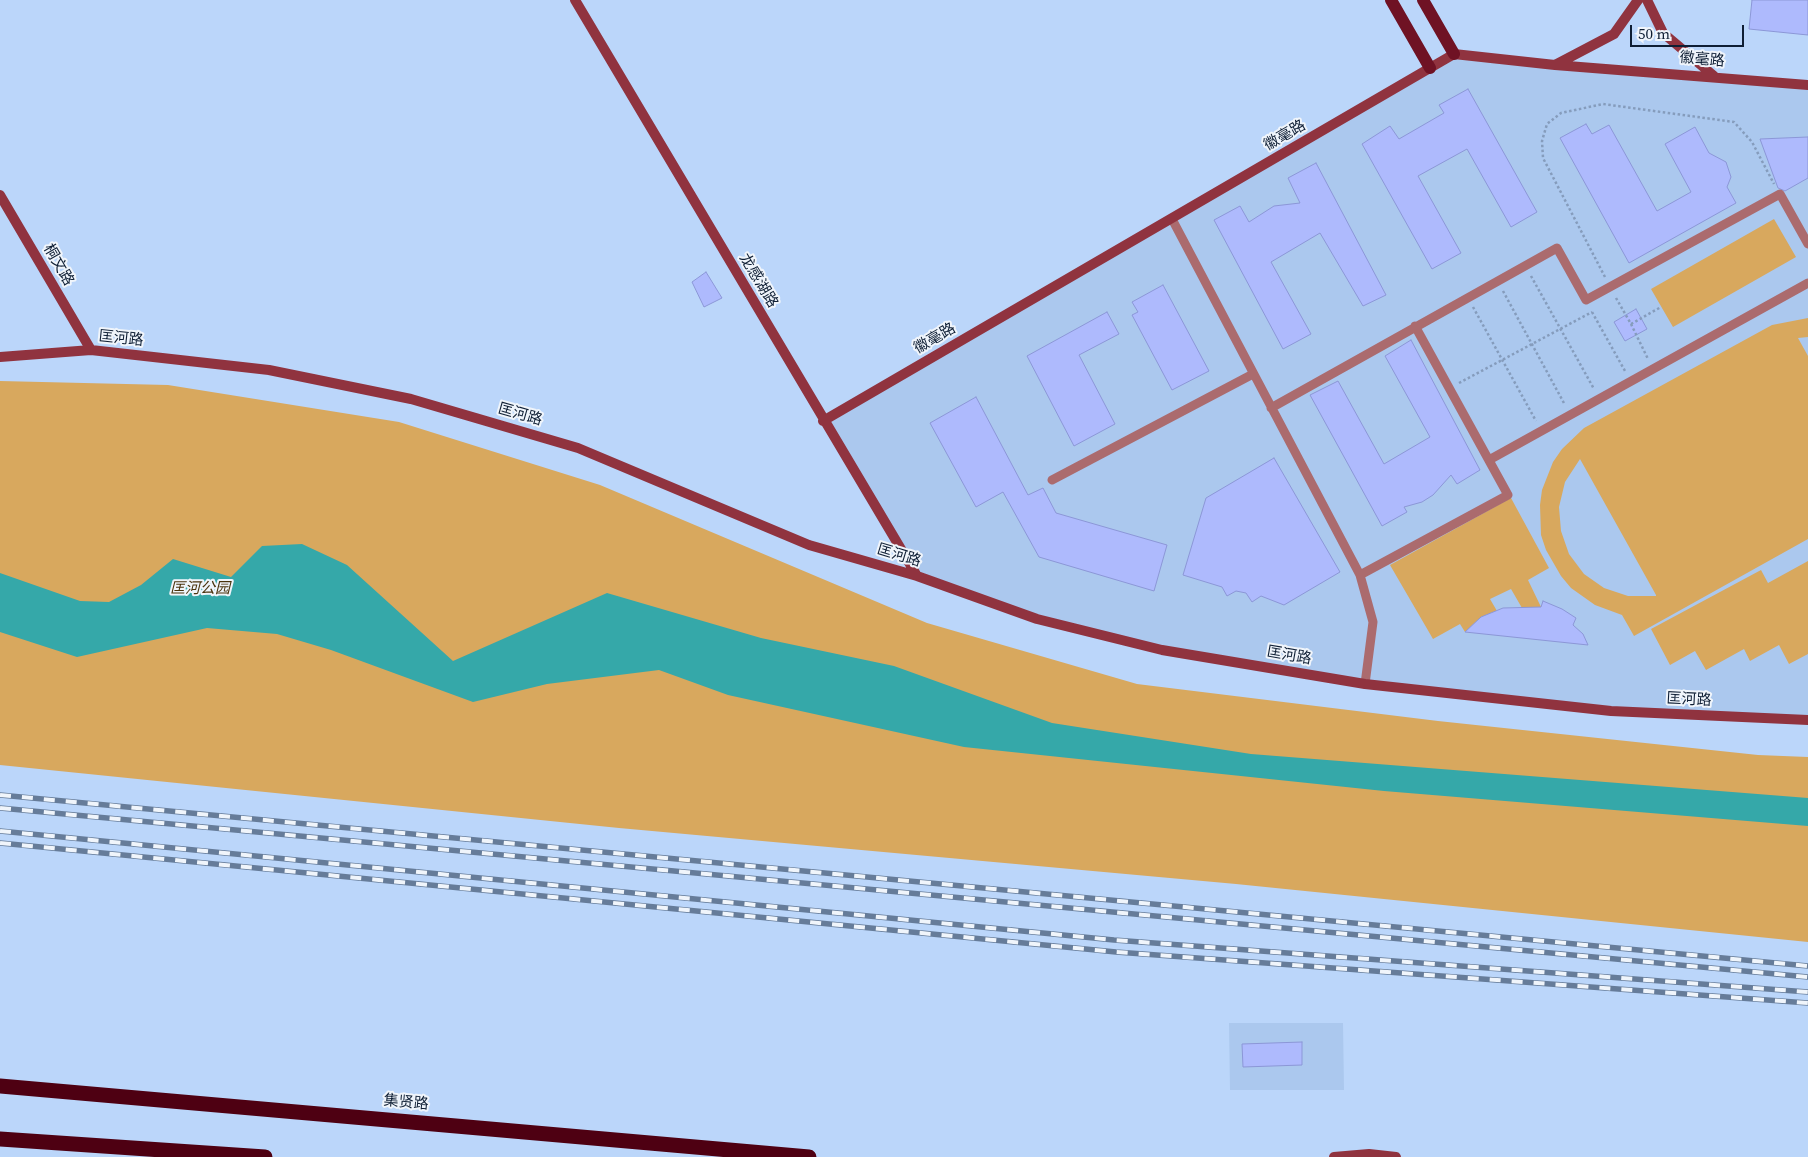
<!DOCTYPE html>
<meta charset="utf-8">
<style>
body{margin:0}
#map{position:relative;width:1808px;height:1157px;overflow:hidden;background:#bbd6fa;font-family:"Source Serif 4",serif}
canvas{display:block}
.scale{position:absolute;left:1630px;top:25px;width:114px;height:22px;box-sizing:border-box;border:2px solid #0e1e34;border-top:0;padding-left:6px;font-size:15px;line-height:18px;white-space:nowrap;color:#0e1e34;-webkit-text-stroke:4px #f0f5fb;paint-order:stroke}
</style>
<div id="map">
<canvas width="1808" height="1157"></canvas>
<div class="scale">50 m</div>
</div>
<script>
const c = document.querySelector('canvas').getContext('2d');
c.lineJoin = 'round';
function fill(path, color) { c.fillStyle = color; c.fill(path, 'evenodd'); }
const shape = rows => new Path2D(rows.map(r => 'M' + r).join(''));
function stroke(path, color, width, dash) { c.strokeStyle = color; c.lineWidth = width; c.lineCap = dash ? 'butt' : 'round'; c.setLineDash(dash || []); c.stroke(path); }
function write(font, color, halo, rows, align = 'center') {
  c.font = font + ' "Source Serif 4","Noto Sans SC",serif'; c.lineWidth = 4; c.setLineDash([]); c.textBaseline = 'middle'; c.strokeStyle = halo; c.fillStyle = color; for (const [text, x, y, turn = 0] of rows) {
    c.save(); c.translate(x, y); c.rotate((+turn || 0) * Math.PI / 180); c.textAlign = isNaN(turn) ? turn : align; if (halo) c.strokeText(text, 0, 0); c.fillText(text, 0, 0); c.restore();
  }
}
const built = shape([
 [1454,54,1808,85,1808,720,1611,711,1365,684,1162,650,1037,619,917,576,823,421],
 [1229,1023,1343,1023,1344,1090,1230,1090]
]);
const green = shape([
 [1774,219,1796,257,1673,327,1651,289],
 [1808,318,1808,337,1798,338,1808,356,1808,539,1634,636,1622,615,1595,605,1571,588,1561,576,1546,550,1541,535,1540,505,1542,490,1553,462,1562,449,1584,428,1772,325],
 [1580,459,1656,595,1656,596,1628,596,1604,588,1584,574,1569,554,1561,531,1559,507,1565,482],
 [0,381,168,385,399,422,600,485,927,623,1137,684,1438,721,1758,755,1808,757,1808,942,1236,884,619,828,0,765],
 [1511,498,1549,568,1528,580,1541,607,1522,608,1511,589,1490,599,1497,611,1481,617,1465,632,1460,624,1433,639,1390,565],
 [1808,561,1808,654,1789,664,1779,645,1750,661,1744,649,1706,670,1695,651,1670,665,1651,629,1761,570,1768,583]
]);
const water = shape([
 [302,544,347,565,453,661,607,593,761,638,894,666,1052,723,1251,754,1808,798,1808,826,1384,791,964,747,728,695,659,670,547,684,473,702,331,650,277,634,207,628,77,657,0,632,0,573,80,601,109,602,141,585,173,559,231,577,262,546]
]);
const building = shape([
 [1752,0,1808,0,1808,35,1749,29,1752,0],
 [1468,89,1537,212,1511,227,1467,149,1418,176,1461,253,1432,269,1362,144,1390,126,1399,139,1444,113,1439,105,1468,89],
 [1586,124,1592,134,1609,125,1657,211,1691,192,1665,144,1695,127,1709,153,1726,162,1731,177,1727,187,1736,203,1629,263,1560,138,1586,124],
 [1808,137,1808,178,1785,191,1778,188,1760,139,1808,137],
 [1316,163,1386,295,1363,306,1320,233,1271,262,1311,334,1283,349,1214,220,1240,206,1249,222,1274,206,1300,203,1288,178,1316,163],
 [706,272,722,298,704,307,692,282,706,272],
 [1163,285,1209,371,1172,390,1132,315,1138,312,1132,302,1163,285],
 [1636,309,1647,329,1625,341,1614,322,1636,309],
 [1107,312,1119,334,1079,355,1115,424,1074,446,1027,356,1107,312],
 [1411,340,1480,470,1457,484,1451,475,1433,495,1422,502,1404,507,1407,512,1382,526,1310,395,1338,381,1384,464,1430,437,1385,356,1411,340],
 [976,397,1028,495,1043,488,1056,513,1167,545,1154,591,1039,557,1003,492,976,507,930,423,976,397],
 [1274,458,1340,572,1284,605,1261,596,1252,602,1246,593,1236,591,1227,596,1222,587,1183,575,1206,498,1274,458],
 [1543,601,1562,609,1576,618,1573,625,1583,634,1588,645,1465,632,1481,617,1503,608,1541,607,1543,601],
 [1302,1042,1302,1065,1243,1067,1242,1044,1302,1042]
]);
const path = shape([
 [1531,276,1594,389],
 [1605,277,1543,158,1542,141,1547,124,1561,113,1603,104,1734,122,1752,142,1774,184],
 [1503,291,1565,405],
 [1616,298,1631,324,1661,307],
 [1473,307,1536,421],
 [1592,312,1625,371],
 [1631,324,1648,359],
 [1459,383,1592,312]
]);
const lane = shape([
 [1172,219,1360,575,1373,622,1365,684],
 [1271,408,1557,248,1586,300,1780,194,1808,244],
 [1489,460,1808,283],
 [1052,480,1253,374],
 [1360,575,1508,495,1415,326]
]);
const secondary = shape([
 [575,0,917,576],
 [1647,0,1663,33,1714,76],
 [1555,65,1614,34,1638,0],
 [0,195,91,350],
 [0,357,91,350,269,370,411,399,578,448,809,545,917,576,1037,619,1162,650,1365,684,1611,711,1808,720],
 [823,421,1454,54,1555,65,1808,85],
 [1334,1157,1369,1154,1396,1157]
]);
const primary = shape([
 [1391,0,1430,68],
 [1423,0,1454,54]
]);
const highway = shape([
 [0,1086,809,1157],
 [0,1139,265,1157]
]);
const rail = shape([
 [0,795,1808,966],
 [0,808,1808,977],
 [0,831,1114,940,1808,992],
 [0,843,1116,952,1808,1003]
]);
const streetNames = [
 ["徽毫路",1702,60,5],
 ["徽毫路",1285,136,-30],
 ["桐文路",58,265,60],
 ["龙感湖路",758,281,59],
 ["匡河路",121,339,6],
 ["徽毫路",935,339,-30],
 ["匡河路",520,415,16],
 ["匡河路",899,556,17],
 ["匡河路",1289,656,10],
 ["匡河路",1689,700,3],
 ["集贤路",406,1103,5]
];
const parkNames = [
 ["匡河公园",200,589]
];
fill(built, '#abc8ee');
fill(green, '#d8a85e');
fill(water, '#35a8a9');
fill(building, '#aebafd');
stroke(building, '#8c97d7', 1);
stroke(path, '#859cbc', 2.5, [2.5, 2.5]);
stroke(lane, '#ab6b6e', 9);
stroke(secondary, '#90333f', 10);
stroke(primary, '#6f1224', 12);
stroke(highway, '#4e0012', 15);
stroke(rail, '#667c99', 5.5);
stroke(rail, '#f0f5fb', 4, [11]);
write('15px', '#0e1e34', '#f0f5fb', streetNames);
write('italic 15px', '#49320c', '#f0f5fb', parkNames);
</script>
